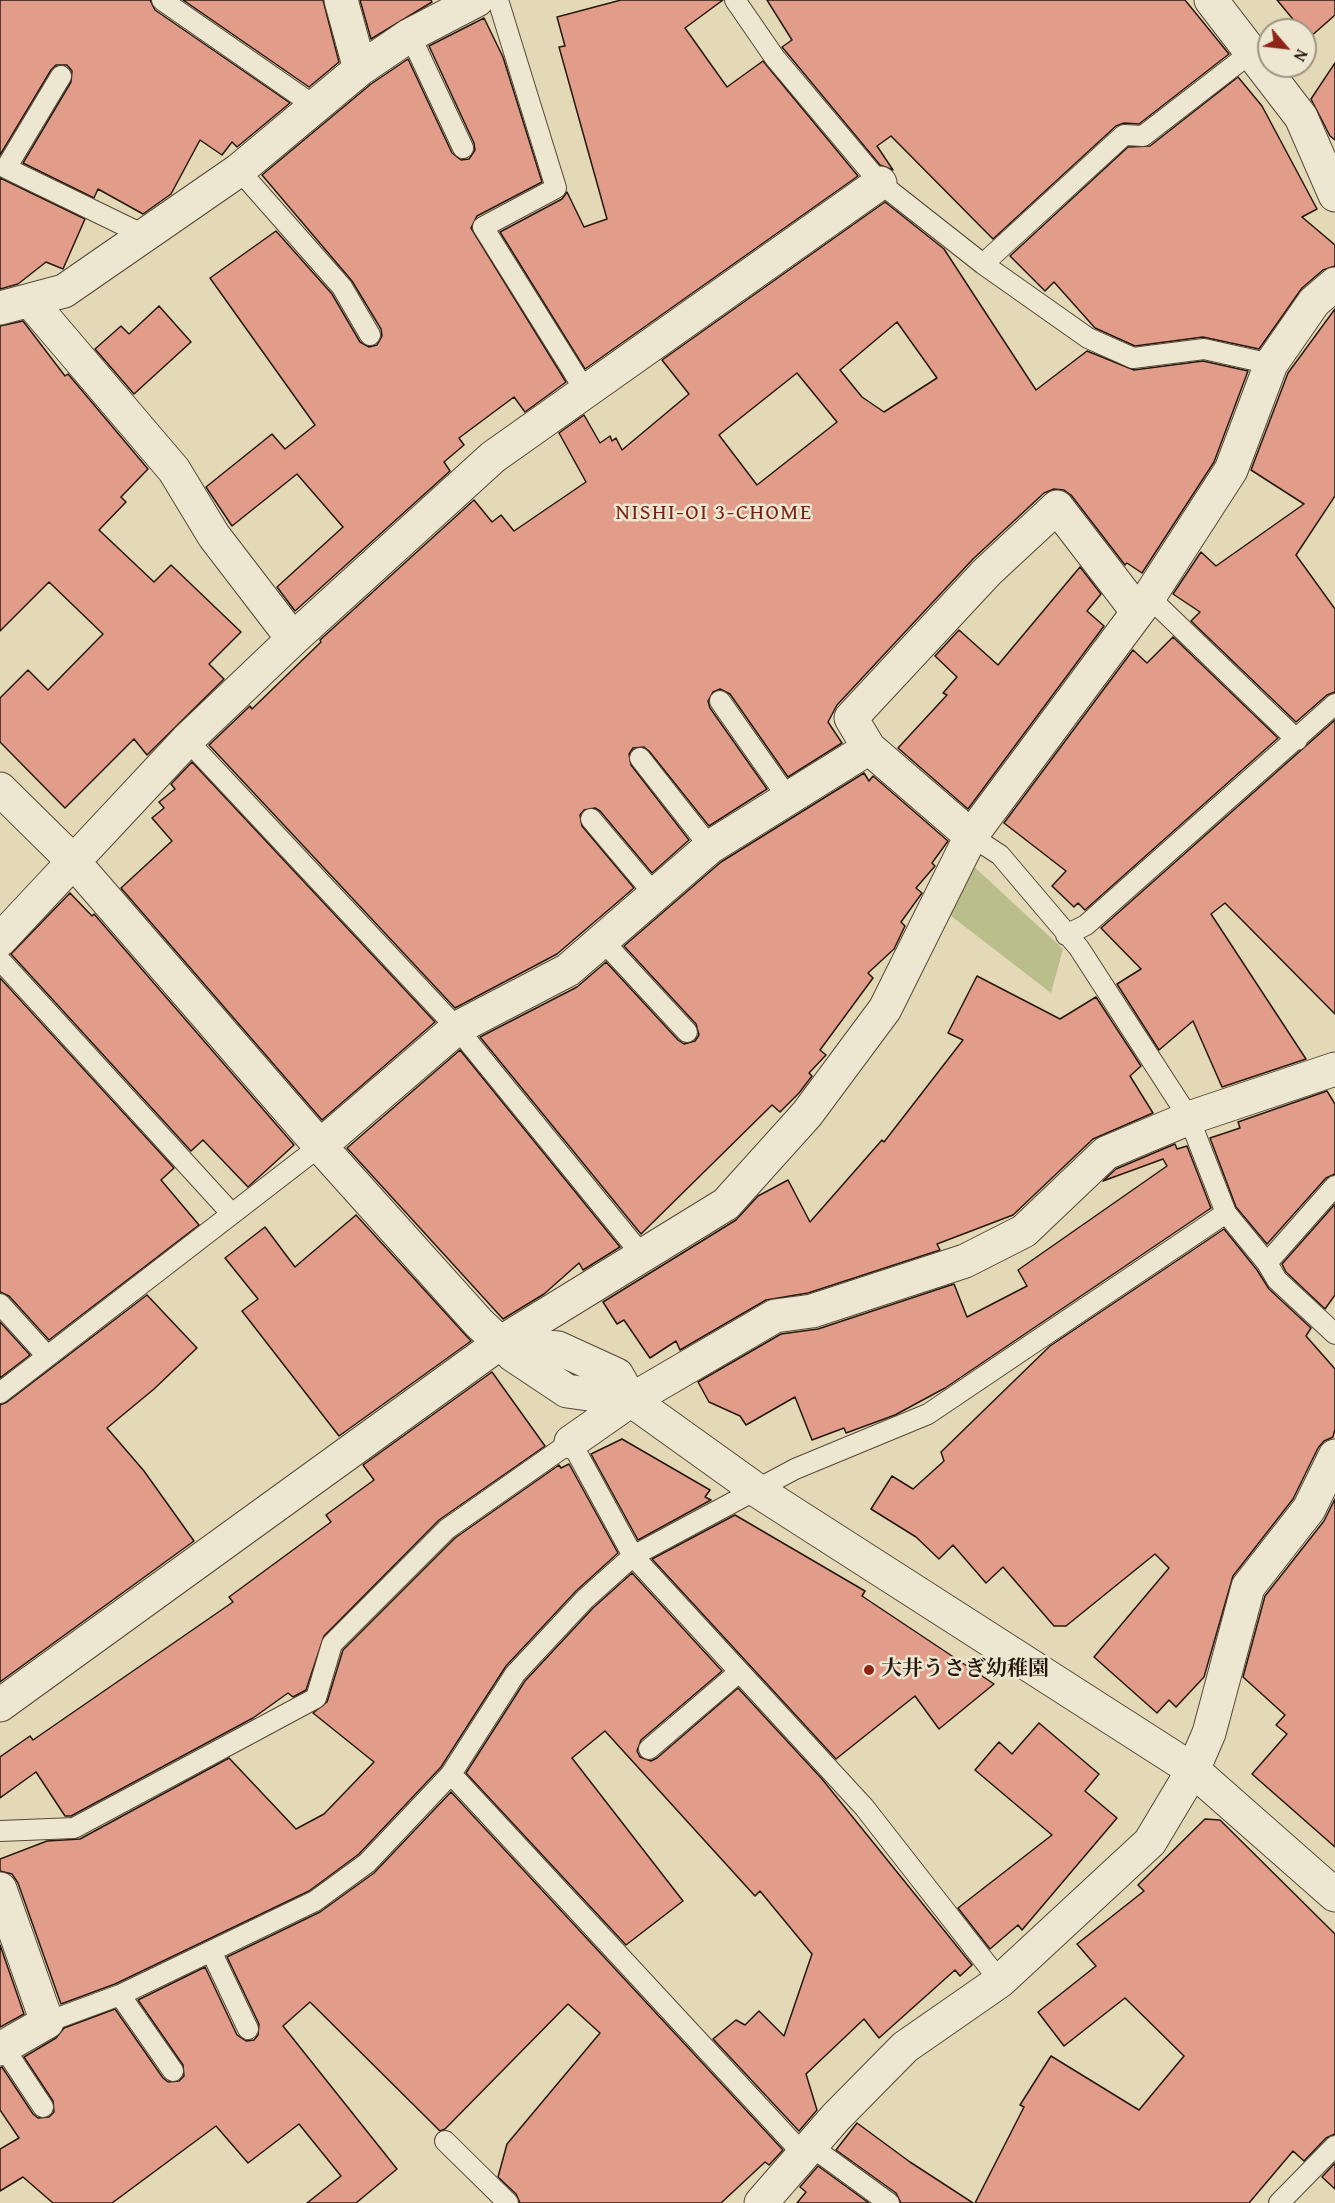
<!DOCTYPE html>
<meta charset="utf-8">
<style>
body{margin:0}
#map{position:relative;width:1335px;height:2203px;overflow:hidden;background:#e4d9b6;font-family:"Gentium Book Plus",serif}
canvas{display:block}
.north{position:absolute;left:1257px;top:18px;width:60px;height:60px;box-sizing:border-box;background:#ede6d0;border:2px solid #9e9482;border-radius:50%;rotate:118deg;font-size:16px;font-weight:700;line-height:24px;text-align:center;color:#27180e}
.north::after{content:'';display:block;margin:auto;width:21px;height:27px;background:#8f2418;clip-path:polygon(50% 0,100% 100%,50% 72%,0 100%)}
</style>
<div id="map">
<canvas width="1335" height="2203"></canvas>
<div class="north">N</div>
</div>
<script>
const c = document.querySelector('canvas').getContext('2d');
c.lineJoin = 'round';
function fill(path, color) { c.fillStyle = color; c.fill(path, 'evenodd'); }
const shape = rows => new Path2D(rows.map(r => 'M' + r).join(''));
function stroke(path, color, width, dash) { c.strokeStyle = color; c.lineWidth = width; c.lineCap = dash ? 'butt' : 'round'; c.setLineDash(dash || []); c.stroke(path); }
function write(font, color, halo, rows, align = 'center') {
  c.font = font + ' "Gentium Book Plus","Noto Serif JP",serif'; c.lineWidth = 5; c.setLineDash([]); c.textBaseline = 'middle'; c.strokeStyle = halo; c.fillStyle = color; for (const [text, x, y, turn = 0] of rows) {
    c.save(); c.translate(x, y); c.rotate((+turn || 0) * Math.PI / 180); c.textAlign = isNaN(turn) ? turn : align; if (halo) c.strokeText(text, 0, 0); c.fillText(text, 0, 0); c.restore();
  }
}
const green = shape([
 [970,863,1063,949,1051,993,946,912]
]);
const building = shape([
 [0,0,150,0,155,10,290,103,237,147,232,142,222,155,200,140,171,194,143,214,98,189,94,198,23,163,71,82,72,71,67,65,56,65,51,70,0,155,0,0],
 [183,0,323,0,339,62,309,87,183,0],
 [360,0,431,0,432,2,371,39,360,0],
 [621,0,723,0,685,28,727,87,763,61,858,176,585,369,500,232,562,199,567,192,584,227,607,219,559,47,565,46,557,17,621,0],
 [767,0,1185,0,1229,54,1139,124,1124,123,1116,126,993,239,891,136,877,146,893,170,880,165,782,47,792,40,767,0],
 [1277,0,1335,0,1335,15,1309,38,1305,30,1302,30,1277,0],
 [484,18,503,57,542,182,477,216,471,228,566,382,525,412,514,397,459,438,464,445,444,462,450,471,295,611,277,587,343,527,297,474,232,526,206,487,272,434,285,449,315,425,210,278,276,231,332,294,360,342,369,347,377,345,382,336,381,329,352,281,262,175,371,84,408,59,452,153,461,160,469,159,475,150,474,143,429,46,484,18],
 [1335,63,1335,140,1330,136,1311,99,1335,63],
 [1238,77,1262,106,1317,209,1302,217,1335,245,1335,266,1323,270,1302,288,1259,349,1203,337,1135,346,1095,328,1054,282,1045,291,1010,256,1128,147,1150,146,1238,77],
 [0,178,85,219,63,269,46,262,18,284,0,289,0,178],
 [885,202,944,249,1036,390,1087,351,1134,370,1203,361,1248,371,1214,462,1142,573,1127,563,1125,565,1071,495,1064,490,1054,489,1044,493,973,559,837,705,828,722,842,743,788,777,730,694,720,689,713,692,708,701,710,708,767,789,709,826,649,751,644,747,633,748,629,754,631,765,689,840,652,873,600,811,595,808,584,810,580,815,582,826,634,888,557,954,455,1008,209,745,250,706,252,709,321,642,320,640,474,500,492,522,501,515,514,531,586,482,559,433,584,415,600,443,610,436,612,441,616,438,622,450,689,394,662,360,885,202],
 [897,322,937,378,884,412,862,397,840,370,897,322],
 [797,373,837,422,757,485,719,435,797,373],
 [159,306,191,342,134,394,95,349,121,326,129,334,159,306],
 [1335,309,1335,496,1296,555,1335,609,1335,692,1327,695,1296,722,1191,621,1200,612,1173,594,1201,552,1216,566,1304,504,1251,470,1288,373,1335,309],
 [23,321,65,376,68,374,148,469,121,497,126,502,99,530,154,582,171,565,241,632,209,664,224,679,147,755,134,739,65,808,0,742,0,698,28,670,48,690,103,634,49,582,0,631,0,326,23,321],
 [1080,567,1101,594,1087,611,1104,626,968,809,898,748,947,695,943,693,957,677,935,656,959,630,998,665,1080,567],
 [1173,637,1278,738,1085,910,1078,903,1074,907,1052,886,1066,871,1004,823,1133,650,1147,663,1173,637],
 [1335,720,1335,1014,1225,903,1211,914,1306,1059,1222,1087,1193,1021,1159,1050,1117,984,1141,969,1101,928,1335,720],
 [192,762,435,1022,322,1120,121,888,172,841,152,818,164,808,159,802,175,789,171,784,192,762],
 [864,773,869,781,873,776,948,841,932,863,935,866,916,888,922,893,901,922,905,926,894,949,868,973,873,978,820,1050,826,1055,809,1073,812,1076,799,1093,780,1112,772,1105,641,1234,480,1037,577,987,606,962,678,1040,684,1044,695,1041,699,1035,696,1024,624,946,721,862,864,773],
 [70,893,92,916,94,914,294,1145,248,1187,203,1140,191,1151,11,954,70,893],
 [977,976,1060,1019,1096,997,1141,1066,1130,1076,1153,1113,1093,1139,1013,1215,937,1244,940,1250,808,1293,766,1300,680,1350,676,1341,650,1358,624,1320,617,1324,603,1302,736,1220,758,1196,788,1180,810,1222,882,1140,884,1142,963,1040,948,1033,977,976],
 [0,978,174,1168,161,1180,199,1225,49,1340,9,1296,0,1292,0,978],
 [460,1050,620,1247,583,1270,579,1263,544,1294,503,1319,347,1148,460,1050],
 [1327,1091,1335,1104,1335,1174,1326,1178,1267,1244,1236,1207,1210,1138,1240,1128,1238,1122,1327,1091],
 [1175,1144,1177,1149,1187,1146,1211,1208,945,1388,895,1415,846,1433,844,1428,812,1440,795,1397,746,1425,740,1416,709,1402,698,1382,781,1334,818,1329,954,1284,967,1317,1027,1286,1018,1270,1167,1166,1163,1159,1103,1181,1116,1169,1175,1144],
 [1335,1204,1335,1295,1325,1309,1286,1272,1282,1264,1335,1204],
 [356,1215,471,1341,339,1436,242,1311,258,1299,225,1258,265,1227,295,1267,356,1215],
 [1224,1229,1257,1270,1269,1289,1311,1328,1306,1336,1335,1369,1335,1429,1333,1437,1324,1441,1318,1448,1293,1499,1233,1576,1204,1677,1176,1707,1169,1700,1157,1713,1094,1657,1169,1568,1155,1554,1066,1626,1054,1626,1003,1567,986,1583,953,1545,939,1559,916,1537,871,1509,892,1476,913,1489,944,1461,941,1452,1050,1346,1224,1229],
 [147,1295,197,1348,154,1389,107,1428,144,1471,194,1541,0,1682,0,1405,7,1402,147,1295],
 [0,1322,30,1355,0,1378,0,1322],
 [492,1372,545,1446,439,1520,324,1636,306,1690,293,1697,288,1693,253,1718,71,1816,65,1816,36,1772,0,1798,0,1757,30,1736,33,1740,233,1602,229,1597,331,1522,326,1515,374,1480,363,1465,492,1372],
 [622,1439,710,1490,705,1497,711,1500,638,1540,591,1454,622,1439],
 [569,1464,618,1553,576,1591,506,1666,441,1767,359,1854,309,1891,115,1984,61,2004,18,1883,12,1874,0,1871,0,1859,47,1841,80,1839,229,1758,296,1829,324,1814,374,1762,313,1713,327,1702,343,1650,455,1538,559,1465,561,1468,569,1464],
 [1335,1499,1335,1847,1252,1774,1287,1734,1276,1725,1285,1715,1243,1677,1265,1596,1324,1521,1335,1499],
 [735,1515,865,1591,862,1596,994,1684,939,1729,915,1696,836,1759,652,1559,735,1515],
 [632,1573,722,1671,641,1740,637,1751,640,1757,651,1761,657,1758,738,1688,822,1779,972,1965,960,1976,955,1970,879,2038,864,2019,806,2074,817,2110,799,2131,713,2039,736,2020,745,2025,759,2011,784,2036,812,1954,760,1891,755,1896,605,1731,572,1758,683,1901,626,1945,466,1773,525,1681,593,1608,632,1573],
 [1039,1723,1099,1774,1085,1791,1117,1818,1022,1930,1018,1925,990,1949,958,1908,1052,1835,975,1770,999,1742,1012,1754,1039,1723],
 [451,1792,783,2150,769,2165,765,2162,721,2203,520,2203,516,2194,498,2177,507,2144,600,2033,568,2004,445,2129,440,2131,310,2002,283,2026,397,2169,356,2203,307,2203,341,2176,299,2124,248,2163,216,2126,112,2203,53,2203,23,2177,0,2191,0,2149,19,2138,0,2110,0,2068,2,2067,33,2114,38,2118,49,2117,54,2112,53,2101,24,2057,56,2038,64,2028,115,2009,163,2078,168,2082,179,2081,184,2076,183,2065,138,2000,205,1967,237,2035,246,2041,254,2040,258,2035,259,2024,227,1957,320,1912,374,1873,451,1792],
 [1205,1819,1220,1820,1335,1934,1335,2134,1326,2138,1304,2161,1293,2151,1249,2203,975,2203,1024,2107,1020,2105,1051,2056,1139,2110,1184,2056,1125,1998,1064,2046,1038,2012,1096,1966,1077,1944,1144,1891,1138,1885,1205,1819],
 [0,1945,24,2014,0,2027,0,1945],
 [857,2123,910,2162,973,2203,901,2203,896,2193,836,2150,857,2123],
 [1335,2163,1335,2189,1322,2177,1335,2163],
 [818,2166,869,2203,797,2203,806,2192,800,2187,818,2166]
]);
const service = shape([
 [162,0,316,107],
 [498,0,556,188,483,227,586,392],
 [735,0,775,58,880,183,983,264,1088,338,1133,358,1204,349,1271,364],
 [410,35,463,148],
 [61,76,6,168,144,235],
 [239,170,342,287,370,335],
 [983,264,1124,135,1143,136,1253,51],
 [1149,597,1297,740],
 [720,701,788,798],
 [187,740,457,1028,642,1255],
 [640,758,710,847],
 [591,819,655,895],
 [971,836,1000,855,1079,948,1189,1118,1226,1213,1267,1263,1277,1280,1335,1334],
 [1066,935,1086,925,1335,704],
 [602,940,687,1032],
 [0,960,232,1214],
 [1267,1263,1335,1186],
 [0,1304,47,1356],
 [0,1393,320,1146],
 [649,1749,738,1673],
 [451,1774,805,2156],
 [0,1831,74,1828,316,1698,332,1644,447,1529,571,1442,633,1556,864,1807,1000,1981],
 [211,1951,248,2029],
 [120,1995,173,2071],
 [47,2022,120,1995,315,1901,367,1863,451,1774,515,1674,585,1599,633,1556,795,1469,928,1414,1226,1213],
 [4,2048,43,2107],
 [445,2141,508,2203],
 [812,2147,889,2203],
 [1279,2203,1335,2146]
]);
const minor = shape([
 [341,0,360,69],
 [30,301,174,470,214,536,293,639],
 [0,308,64,291,239,170,360,69,410,35,477,0],
 [869,748,851,718,987,572,1057,507,1137,611],
 [0,789,73,861,320,1146,479,1323,513,1355,567,1391,631,1400],
 [0,940,187,740,293,639,493,457,880,183],
 [320,1146,457,1028,568,970,710,847,869,748,971,836],
 [500,1343,558,1348,617,1375,631,1400],
 [571,1442,631,1400,775,1316,812,1311,965,1261,1024,1231,1106,1153,1189,1118,1335,1069],
 [0,1705,500,1343,726,1204,807,1114,885,1009,971,836,1149,597,1231,470,1271,364,1314,302,1335,284],
 [0,1889,47,2022,0,2049],
 [761,2203,836,2117,905,2047,1000,1981,1150,1842,1193,1770,1209,1733,1248,1587,1309,1509,1335,1456]
]);
const tertiary = shape([
 [1211,0,1301,117,1335,195],
 [631,1400,758,1491,1193,1770,1335,1895]
]);
const markers = [
 [869,1670,6,"#8f2418"]
];
const poiNames = [
 ["大井うさぎ幼稚園",881,1670]
];
const neighbourhoodNames = [
 ["NISHI-OI 3-CHOME",714,513]
];
fill(green, '#babe8a');
fill(building, '#e19d8a');
stroke(building, '#27180e', 1.5);
stroke(service, '#564838', 22);
stroke(minor, '#564838', 35);
stroke(tertiary, '#564838', 35);
stroke(service, '#ede6d0', 20);
stroke(minor, '#ede6d0', 33);
stroke(tertiary, '#ede6d0', 33);
for (const [x, y, r, color] of markers) { const dot = new Path2D(); dot.arc(x, y, r, 0, 2 * Math.PI); c.fillStyle = color; c.fill(dot); stroke(dot, '#ede6d0', 2); }
write('bold 21px', '#27180e', '#ede6d0', poiNames, 'left');
c.letterSpacing = '1.5px';
write('22px', '#7a1f14', '#ede6d0', neighbourhoodNames);
c.letterSpacing = '0px';
</script>
